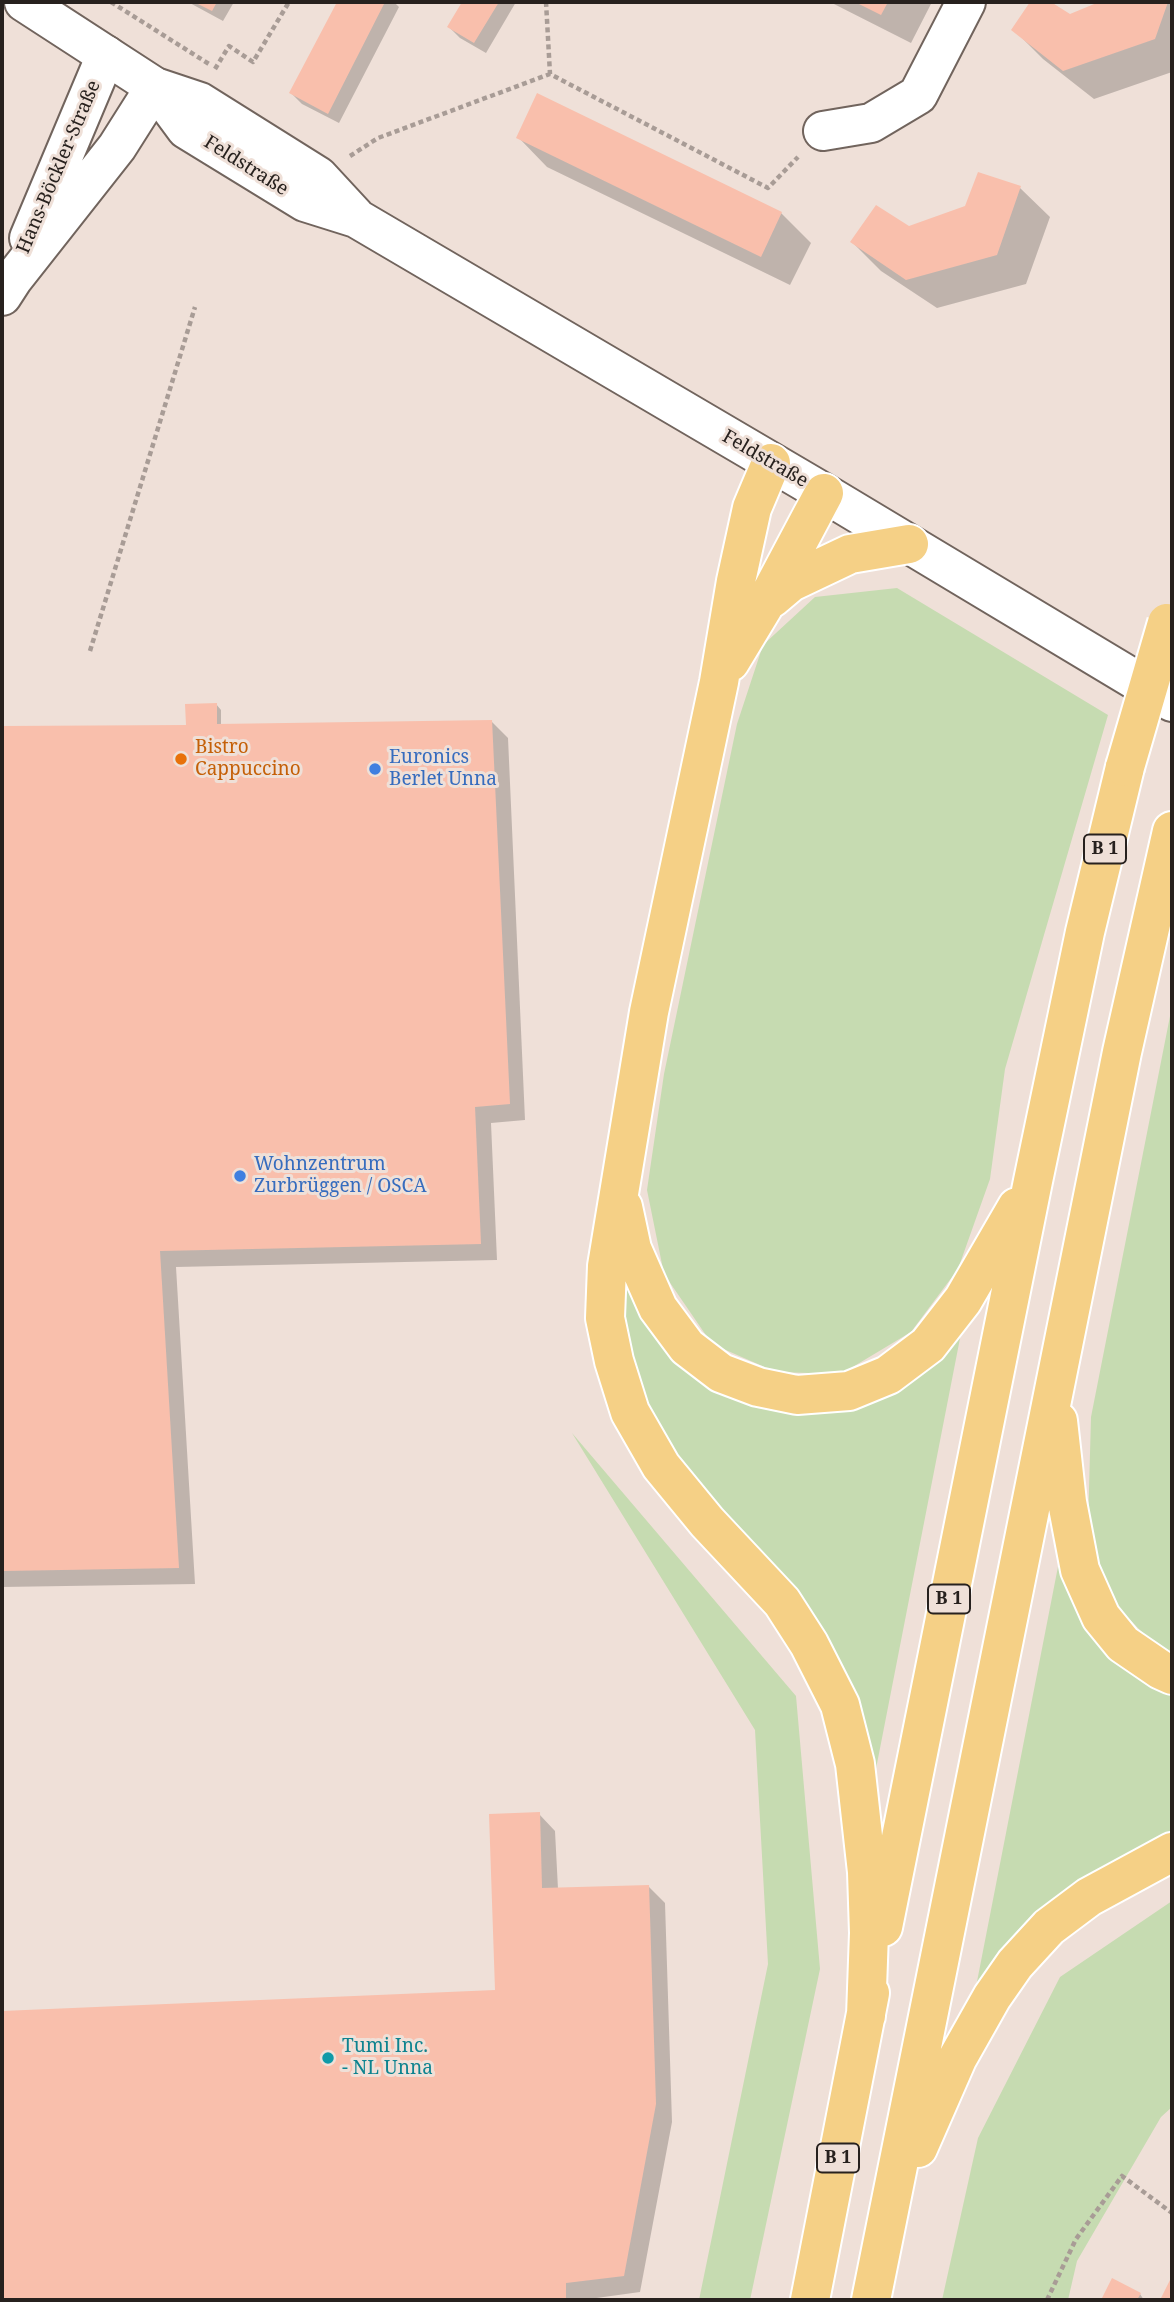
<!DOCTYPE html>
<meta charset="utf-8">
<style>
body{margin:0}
#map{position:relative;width:1174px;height:2302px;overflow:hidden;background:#efe0d8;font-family:"Noto Serif",serif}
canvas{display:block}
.frame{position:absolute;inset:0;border:4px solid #27211e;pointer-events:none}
</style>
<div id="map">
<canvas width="1174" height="2302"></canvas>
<div class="frame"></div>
</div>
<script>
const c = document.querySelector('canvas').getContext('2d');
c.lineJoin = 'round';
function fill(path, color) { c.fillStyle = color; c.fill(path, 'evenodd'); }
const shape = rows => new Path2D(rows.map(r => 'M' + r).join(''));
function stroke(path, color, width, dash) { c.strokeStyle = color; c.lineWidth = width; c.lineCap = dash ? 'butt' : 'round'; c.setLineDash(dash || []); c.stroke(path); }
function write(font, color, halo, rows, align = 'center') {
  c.font = font + ' "Noto Serif",serif'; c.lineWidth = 6; c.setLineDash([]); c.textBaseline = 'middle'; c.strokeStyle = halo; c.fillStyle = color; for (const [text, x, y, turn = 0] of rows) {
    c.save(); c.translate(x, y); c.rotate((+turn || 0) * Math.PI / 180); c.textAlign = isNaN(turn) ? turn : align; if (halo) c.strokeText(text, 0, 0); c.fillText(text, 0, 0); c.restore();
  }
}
const green = shape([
 [897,588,1108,715,1005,1069,990,1179,958,1269,911,1332,841,1374,776,1372,712,1344,664,1274,647,1190,664,1074,737,724,763,645,815,597],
 [1172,1006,1172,1657,1163,1654,1109,1598,1088,1526,1091,1417],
 [624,1267,752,1404,826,1413,888,1394,963,1323,874,1779,669,1451,637,1389,623,1316],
 [572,1433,796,1696,820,1969,750,2300,699,2300,768,1964,755,1730],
 [1063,1541,1172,1691,1172,1834,974,1997],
 [1172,1901,1172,2107,1161,2117,1077,2261,1068,2300,942,2300,978,2138,1060,1977]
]);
const shadow = shape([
 [188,2,234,2,223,21],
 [339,2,394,2,399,7,339,123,302,104,291,93],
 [464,2,516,2,486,53,460,38,449,27],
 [830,2,932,2,911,43],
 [1032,2,1048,2,1069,16,1106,2,1172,2,1172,72,1094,99,1043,59,1013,29],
 [538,95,781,213,811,243,790,285,547,167,518,137],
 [979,174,1020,188,1050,217,1026,284,937,308,881,271,852,242,909,228,966,208],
 [216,704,221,710,221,725,492,722,508,738,525,1120,491,1123,497,1260,176,1267,195,1584,2,1587,2,728,188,726],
 [539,1814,555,1831,558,1889,648,1886,665,1903,672,2122,640,2292,582,2300,2,2300,2,2012,497,1992],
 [1113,2280,1140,2294,1144,2300,1103,2300]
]);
const building = shape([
 [194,2,217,2,212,11],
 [337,2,385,2,328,114,289,93],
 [462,2,499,2,474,43,447,27],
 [855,2,888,2,881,15],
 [1030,2,1051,2,1070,14,1099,2,1168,2,1155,39,1063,71,1011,30],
 [537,93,782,212,761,257,516,138],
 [978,172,1021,186,997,255,906,280,850,242,876,205,909,226,965,206],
 [217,703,217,724,492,720,510,1104,475,1107,481,1244,160,1251,179,1568,2,1571,2,726,186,725,185,704],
 [540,1812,542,1888,649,1885,656,2104,624,2276,566,2283,566,2300,2,2300,2,2011,495,1990,489,1814],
 [1172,2276,1172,2300,1160,2300],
 [1112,2278,1141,2293,1137,2300,1101,2300]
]);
const path = shape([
 [111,2,209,64],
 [546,2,550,74,768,188,798,157],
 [215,69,229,46,253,62,289,2],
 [350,156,378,138,550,74],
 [90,651,195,307],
 [1047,2300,1076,2239,1122,2176,1172,2213]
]);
const street = shape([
 [823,131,871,123,918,95,966,2],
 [29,238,106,55],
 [2,296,13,279,117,147,155,87]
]);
const secondary = shape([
 [24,2,155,87,200,102,318,176,355,216],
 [155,87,186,129,305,202,356,218,824,493,1172,702]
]);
const primary = shape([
 [771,463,752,508,736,581,719,682,649,1012,607,1266,605,1318,614,1361,630,1412,661,1466,707,1522,782,1602,809,1644,840,1705,855,1764,867,1872,869,1933,866,2016],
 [772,598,791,582,850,554,909,544],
 [730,662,765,604,824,493],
 [623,1207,632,1249,658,1308,687,1347,721,1373,758,1387,797,1395,849,1391,888,1375,928,1345,963,1300,1017,1207],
 [1058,1421,1067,1502,1080,1570,1101,1617,1123,1644,1161,1670,1172,1675],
 [883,1927,1033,1181,1085,932,1125,767],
 [918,2148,957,2059,992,1997,1015,1964,1049,1927,1089,1897,1172,1852],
 [810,2300,870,1993],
 [871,2300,1122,1052,1172,831]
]);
const primaryBridge = shape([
 [1125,767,1167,623]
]);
const markers = [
 [181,759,7,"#e8710a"],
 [375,769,7,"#3f7fe0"],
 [240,1176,7,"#3f7fe0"],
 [328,2058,7,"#0f9aa8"]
];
const shields = [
 [1105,849,42],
 [949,1599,42],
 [838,2158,42]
];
const shieldNames = [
 ["B 1",1105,849],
 ["B 1",949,1599],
 ["B 1",838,2158]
];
const streetNames = [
 ["Feldstraße",246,166,32],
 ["Hans-Böckler-Straße",59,167,-67],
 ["Feldstraße",765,459,30]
];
const foodNames = [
 ["Bistro",195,748],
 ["Cappuccino",195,770]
];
const shopNames = [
 ["Euronics",389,758],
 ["Berlet Unna",389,780],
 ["Wohnzentrum",254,1165],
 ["Zurbrüggen / OSCA",254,1187]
];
const cultureNames = [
 ["Tumi Inc.",342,2047],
 ["- NL Unna",342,2069]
];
fill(green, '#c6dbb1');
fill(shadow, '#0003');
fill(building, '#f9bfac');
stroke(street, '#71645d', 42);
stroke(secondary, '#71645d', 42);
stroke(primary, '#fff', 42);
stroke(path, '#a89c96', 4.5, [5, 3.5]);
stroke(street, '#fff', 38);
stroke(secondary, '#fff', 38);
stroke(primary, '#f5d086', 38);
stroke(primaryBridge, '#fff', 42, []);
stroke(primaryBridge, '#f5d086', 38);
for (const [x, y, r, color] of markers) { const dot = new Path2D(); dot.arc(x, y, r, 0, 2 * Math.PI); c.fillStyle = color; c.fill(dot); stroke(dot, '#efe0d8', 2.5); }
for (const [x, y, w] of shields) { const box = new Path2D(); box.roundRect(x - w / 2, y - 14.5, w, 29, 5); c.fillStyle = '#efe0d8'; c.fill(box); stroke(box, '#27211e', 2); }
write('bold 18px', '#27211e', null, shieldNames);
write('19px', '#27211e', '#efe0d8', streetNames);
write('19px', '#c56008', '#efe0d8', foodNames, 'left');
write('19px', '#366cbe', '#efe0d8', shopNames, 'left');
write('19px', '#0d838f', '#efe0d8', cultureNames, 'left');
</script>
